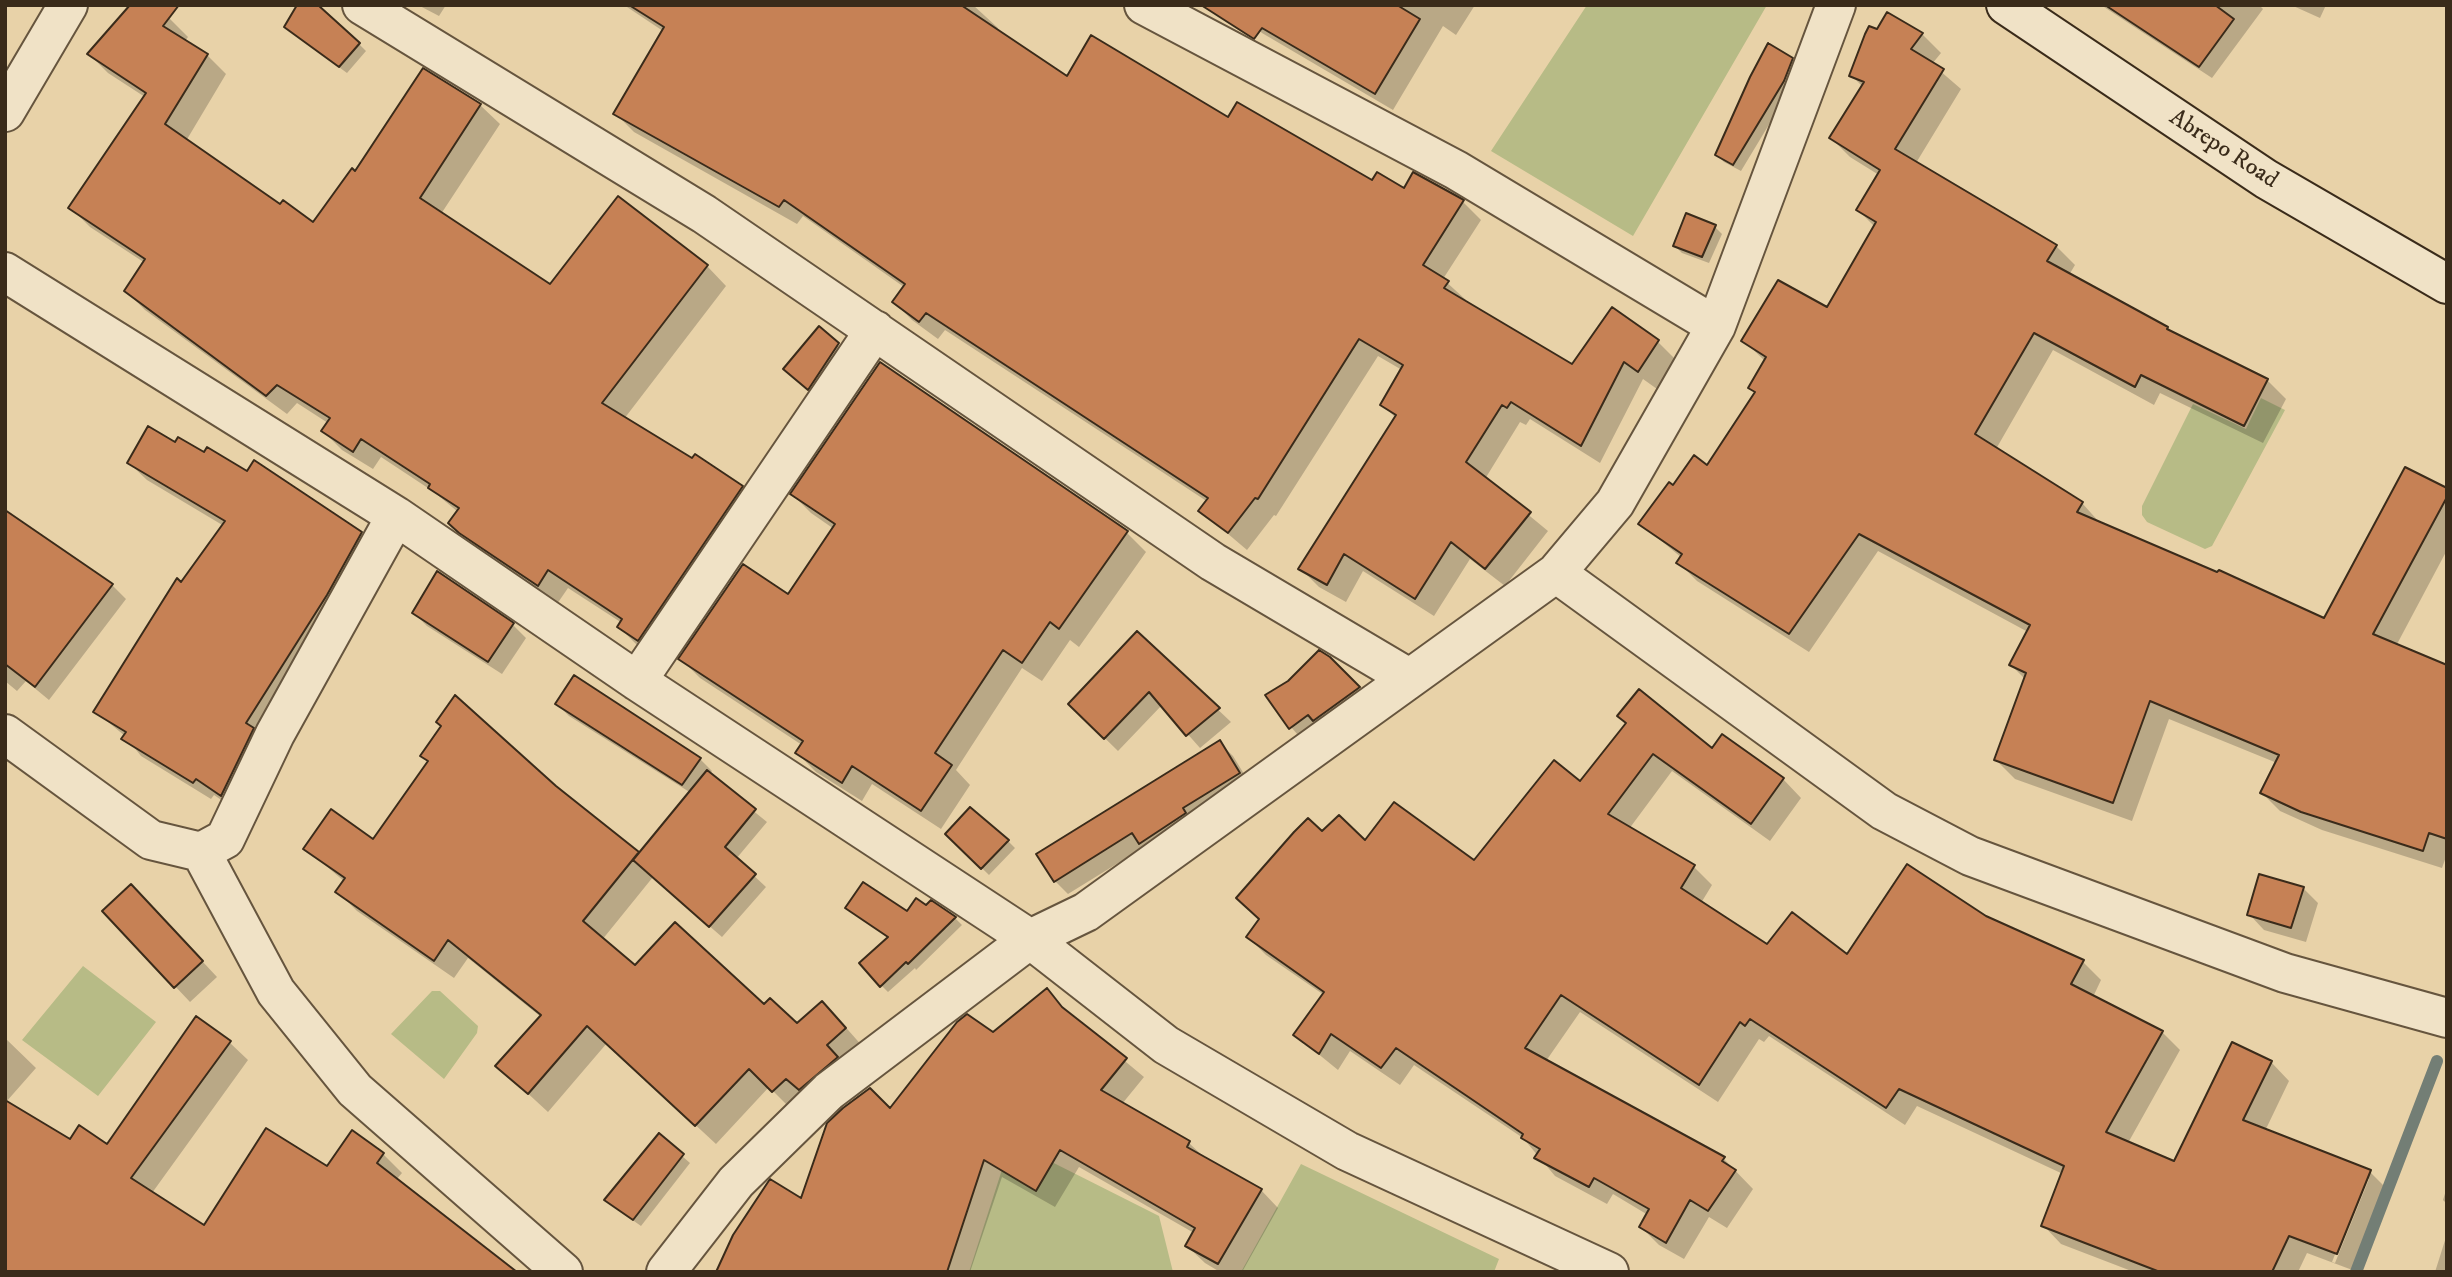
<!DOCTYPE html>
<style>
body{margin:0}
#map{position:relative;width:2452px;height:1277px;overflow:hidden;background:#e8d2a8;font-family:"IM FELL DW Pica",serif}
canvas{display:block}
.frame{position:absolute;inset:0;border:7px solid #3a2b1a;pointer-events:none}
</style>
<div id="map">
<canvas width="2452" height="1277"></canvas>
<div class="frame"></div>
</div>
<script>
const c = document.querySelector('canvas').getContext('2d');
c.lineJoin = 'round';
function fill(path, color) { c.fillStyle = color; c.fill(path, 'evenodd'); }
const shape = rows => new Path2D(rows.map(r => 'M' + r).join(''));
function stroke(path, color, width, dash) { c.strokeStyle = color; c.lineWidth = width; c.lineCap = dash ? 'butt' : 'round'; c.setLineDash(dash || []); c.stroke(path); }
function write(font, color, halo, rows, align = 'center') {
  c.font = font + ' "IM FELL DW Pica",serif'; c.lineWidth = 6; c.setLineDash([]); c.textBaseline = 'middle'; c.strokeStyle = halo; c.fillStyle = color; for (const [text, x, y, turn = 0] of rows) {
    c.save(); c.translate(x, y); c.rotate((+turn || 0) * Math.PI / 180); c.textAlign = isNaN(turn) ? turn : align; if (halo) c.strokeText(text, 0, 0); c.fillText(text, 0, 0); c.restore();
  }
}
const green = shape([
 [1587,5,1767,5,1633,236,1491,151],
 [2261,398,2285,410,2212,546,2205,549,2147,522,2142,515,2142,506,2193,404,2246,429],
 [83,966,156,1022,98,1096,22,1040],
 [432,991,440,991,478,1026,477,1033,444,1079,391,1034],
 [1022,1147,1159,1216,1173,1272,969,1272,1008,1151],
 [1301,1164,1499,1259,1494,1272,1241,1272]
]);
const shadow = shape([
 [418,5,446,5,439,16],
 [624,5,973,5,998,28,996,31,1067,78,1229,119,1373,183,1463,202,1481,220,1443,279,1466,300,1464,303,1573,367,1613,310,1658,342,1676,360,1657,389,1643,379,1600,463,1530,419,1526,425,1520,422,1485,479,1548,531,1505,586,1470,559,1434,616,1363,571,1346,602,1319,587,1301,569,1396,418,1382,405,1402,370,1378,356,1276,516,1274,515,1247,550,1201,511,1208,502,945,330,938,339,912,320,894,302,904,287,803,216,797,224,634,132,615,113,663,31],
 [1252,5,1475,5,1456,35,1443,26,1393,110,1262,33,1244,16],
 [2101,5,2259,5,2263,9,2212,78],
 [2291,5,2326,5,2320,18],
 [1888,14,1922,34,1941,53,1932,64,1961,89,1916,163,2056,246,2075,265,2069,275,2172,334,2267,380,2286,399,2263,443,2160,393,2154,405,2053,350,1996,449,2082,503,2100,523,2325,620,2447,490,2447,550,2396,646,2447,667,2447,854,2442,868,2322,830,2280,811,2262,793,2277,763,2169,719,2132,821,2015,779,1996,760,2026,680,2011,665,2028,632,1878,551,1809,652,1697,581,1679,563,1682,558,1641,524,1673,487,1707,467,1756,393,1766,362,1744,341,1828,310,1875,227,1858,210,1879,175,1850,157,1831,138,1863,87,1851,75],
 [169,18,188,37,185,41,207,55,226,74,186,141,280,207,313,225,356,173,424,70,480,105,500,124,441,214,551,286,707,266,726,286,624,419,742,487,761,507,638,646,619,627,622,623,568,588,557,604,481,552,450,523,458,512,434,492,381,457,373,469,342,450,323,431,328,423,297,403,287,414,145,310,126,291,145,263,90,227,71,208,145,97,108,73,89,54],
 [299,38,359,44,366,51,347,73],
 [1792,59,1799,66,1791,88,1741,171,1724,162,1717,155],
 [1715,227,1722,234,1709,263,1682,253,1675,246],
 [820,329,853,360,824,403,785,369],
 [880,364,1127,533,1146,552,1079,647,1070,640,1042,681,1022,668,956,770,970,785,941,829,872,784,862,801,816,772,797,753,802,745,700,678,681,659,789,596,834,529,811,513,792,494],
 [176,444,247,473,361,533,379,551,239,812,214,795,211,799,141,756,125,736,96,712,224,526,147,480,129,463],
 [10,515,112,585,126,599,49,700,26,681,17,691,5,681,5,516],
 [414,613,512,624,526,638,502,674,427,626],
 [1138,634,1231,722,1200,748,1162,705,1118,751,1070,704],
 [1329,658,1366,695,1321,727,1315,722,1298,735,1291,727],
 [557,704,700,759,712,771,709,775,767,822,736,859,766,887,722,937,653,877,602,940,635,967,765,1006,797,1026,841,1022,864,1048,792,1110,769,1087,716,1144,607,1043,548,1112,498,1066,541,1017,468,958,454,978,357,911,338,892,345,882,305,848,373,841,429,763,422,756,554,787,640,855,691,793,569,716],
 [1628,724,1712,750,1783,779,1801,798,1770,841,1672,771,1629,829,1694,867,1712,885,1701,903,1767,947,1848,956,1986,918,2083,962,2101,980,2093,997,2162,1032,2180,1050,2128,1143,2175,1163,2271,1062,2289,1081,2265,1131,2370,1172,2388,1190,2355,1271,2307,1253,2298,1272,2134,1272,2061,1244,2043,1225,2063,1174,1917,1106,1905,1125,1769,1036,1764,1042,1759,1039,1718,1102,1580,1012,1546,1061,1724,1159,1753,1189,1727,1228,1709,1217,1684,1259,1659,1245,1641,1227,1648,1215,1613,1194,1607,1204,1555,1176,1523,1138,1414,1065,1400,1085,1350,1051,1338,1070,1295,1035,1324,995,1266,955,1248,937,1322,833,1475,863,1580,784],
 [2365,1179,2369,1179,2335,1263,2332,1262],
 [1220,743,1233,756,1252,787,1144,847,1068,894,1055,881],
 [947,834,1008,841,1015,848,989,875],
 [2303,888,2318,903,2306,942,2264,930,2249,914],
 [146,901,217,977,190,1002,104,911],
 [926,907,955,918,962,925,916,970,915,968,888,992,881,985,889,938,848,908,907,914],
 [1046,990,1071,1016,1144,1077,1122,1104,1189,1143,1207,1160,1261,1190,1278,1208,1242,1272,1220,1272,1205,1263,1187,1246,1194,1233,1079,1167,1055,1207,1002,1177,970,1272,718,1272,802,1201,891,1111],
 [197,1019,229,1042,248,1060,152,1193,205,1228,266,1130,328,1169,352,1133,383,1154,402,1173,396,1180,514,1272,5,1272,5,1038,36,1068,6,1102,70,1142,80,1128,108,1147],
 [659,1136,690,1163,641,1226,614,1207],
 [2447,1187,2447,1204,2443,1200],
 [2447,1234,2447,1272,2435,1272]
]);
const stream = shape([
 [2356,1272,2437,1061]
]);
const building = shape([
 [130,5,179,5,163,26,208,54,165,124,280,204,283,200,313,222,352,168,355,171,423,68,481,104,420,198,550,284,618,196,708,265,602,403,692,458,695,454,743,486,638,641,617,627,622,619,548,570,538,586,459,533,448,523,459,508,428,488,430,484,361,439,353,452,321,431,330,418,277,385,266,396,124,291,145,259,68,208,146,93,87,54,130,5],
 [297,5,318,5,360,43,339,67,284,27,297,5],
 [629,5,961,5,1067,76,1091,35,1228,117,1237,102,1372,180,1377,172,1404,188,1413,172,1464,200,1423,265,1449,281,1444,288,1572,364,1612,307,1659,340,1638,372,1624,362,1581,446,1511,402,1507,408,1502,405,1466,462,1531,512,1485,569,1451,542,1415,599,1344,554,1327,585,1298,569,1396,415,1380,405,1403,365,1359,339,1258,499,1255,498,1228,533,1198,511,1208,498,926,313,919,322,892,302,905,284,784,200,779,207,613,114,664,27,629,5],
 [1201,5,1397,5,1420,19,1375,94,1262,28,1254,39,1201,5],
 [2105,5,2215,5,2234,19,2199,67,2105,5],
 [1887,12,1923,33,1911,49,1944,69,1895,149,2057,245,2047,261,2168,327,2167,329,2268,379,2244,426,2141,375,2135,387,2034,333,1975,434,2083,502,2077,512,2217,572,2219,570,2324,618,2405,467,2447,488,2447,497,2373,634,2447,665,2447,839,2429,833,2423,851,2301,812,2260,793,2279,755,2150,701,2113,803,1994,760,2026,673,2009,665,2030,625,1859,534,1789,634,1676,563,1682,554,1638,524,1669,482,1673,485,1694,455,1707,465,1755,392,1748,388,1766,357,1741,341,1778,280,1827,307,1876,222,1856,210,1880,170,1829,138,1864,82,1849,76,1865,34,1869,26,1877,29,1887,12],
 [1768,43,1793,58,1784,81,1733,165,1715,155,1750,77,1768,43],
 [1686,213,1716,225,1702,257,1673,246,1686,213],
 [819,326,839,343,808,390,783,369,819,326],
 [880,362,1128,531,1059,629,1050,622,1022,663,1003,650,935,753,952,765,921,811,852,766,842,783,795,753,803,741,678,659,743,564,788,594,835,524,790,494,880,362],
 [148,426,175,442,178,437,204,452,207,447,247,471,254,460,362,532,327,595,246,723,254,728,221,796,196,779,193,783,121,739,126,732,93,712,177,578,181,582,225,521,127,463,148,426],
 [5,510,113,584,35,687,5,664,5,510],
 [437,571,514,623,488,662,412,613,437,571],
 [1137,631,1220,708,1186,736,1149,692,1104,739,1068,704,1137,631],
 [1319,650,1330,657,1360,687,1313,721,1308,715,1289,729,1265,695,1288,681,1319,650],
 [574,675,701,758,682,785,555,704,574,675],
 [1639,689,1712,748,1722,734,1784,778,1751,824,1653,754,1608,814,1695,865,1681,888,1767,944,1792,912,1847,954,1907,864,1986,916,2084,960,2071,984,2163,1031,2106,1132,2174,1161,2232,1042,2272,1061,2243,1120,2371,1170,2337,1254,2289,1236,2272,1272,2160,1272,2041,1226,2064,1166,1899,1089,1886,1108,1750,1019,1745,1026,1740,1022,1699,1085,1561,995,1525,1048,1725,1157,1722,1161,1736,1170,1708,1211,1690,1200,1666,1243,1639,1227,1649,1209,1594,1178,1589,1187,1534,1158,1540,1149,1521,1138,1523,1134,1396,1048,1381,1068,1331,1034,1319,1054,1293,1035,1324,992,1246,937,1259,919,1236,898,1294,832,1308,818,1322,831,1339,815,1365,840,1394,802,1474,860,1554,760,1580,781,1626,723,1617,716,1639,689],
 [455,695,556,786,639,852,583,921,635,965,675,922,764,1004,770,998,797,1023,822,1001,846,1028,827,1045,838,1057,799,1090,786,1079,772,1092,749,1069,695,1126,587,1026,528,1094,495,1066,541,1015,448,940,434,961,335,892,345,878,303,849,331,809,373,839,428,761,420,756,441,726,436,722,455,695],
 [1220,740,1240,773,1183,808,1186,813,1139,844,1132,833,1054,882,1036,854,1220,740],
 [707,770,756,809,725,847,756,874,709,927,633,860,707,770],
 [970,807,1009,840,981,869,945,834,970,807],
 [2259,874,2304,887,2291,928,2247,915,2259,874],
 [863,882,907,911,916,898,926,905,931,900,956,917,908,964,906,962,880,987,859,963,888,937,845,908,863,882],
 [131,884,203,961,174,988,102,911,131,884],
 [1047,988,1062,1007,1127,1058,1101,1090,1190,1141,1187,1147,1262,1189,1218,1264,1185,1246,1195,1228,1060,1150,1036,1191,984,1160,947,1272,716,1272,733,1235,770,1179,801,1198,827,1123,843,1108,870,1088,890,1108,957,1022,967,1014,993,1032,1047,988],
 [196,1016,231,1041,131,1178,204,1225,266,1128,327,1166,352,1130,384,1153,377,1163,517,1272,5,1272,5,1100,70,1139,79,1125,107,1144,196,1016],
 [659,1133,684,1154,633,1220,604,1200,659,1133]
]);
const minor = shape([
 [362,5,704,214,1213,562,1409,678],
 [1144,5,1456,170,1716,326],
 [5,112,68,5],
 [5,272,396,516,637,681,1030,939,1166,1045,1347,1151,1609,1272],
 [1556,573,1884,811,1970,856,2285,973,2447,1018],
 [637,681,875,330],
 [5,734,151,840,201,852,225,839,275,734,396,516],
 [201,852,276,992,355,1090,563,1272],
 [666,1272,736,1182,829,1091,1030,939,1086,912,1556,573,1615,503,1716,326,1836,5]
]);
const secondary = shape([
 [2006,5,2266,179,2447,284]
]);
const streetNames = [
 ["Abrepo Road",2223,150,33]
];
fill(green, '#b7bb86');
fill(shadow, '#0003');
stroke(stream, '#737e75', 12);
fill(building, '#c68155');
stroke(building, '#3a2b1a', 2);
stroke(minor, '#66553e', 42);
stroke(secondary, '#3a2b1a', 42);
stroke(minor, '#f0e2c6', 38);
stroke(secondary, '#f0e2c6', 38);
write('24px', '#3a2b1a', '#f0e2c6', streetNames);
</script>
